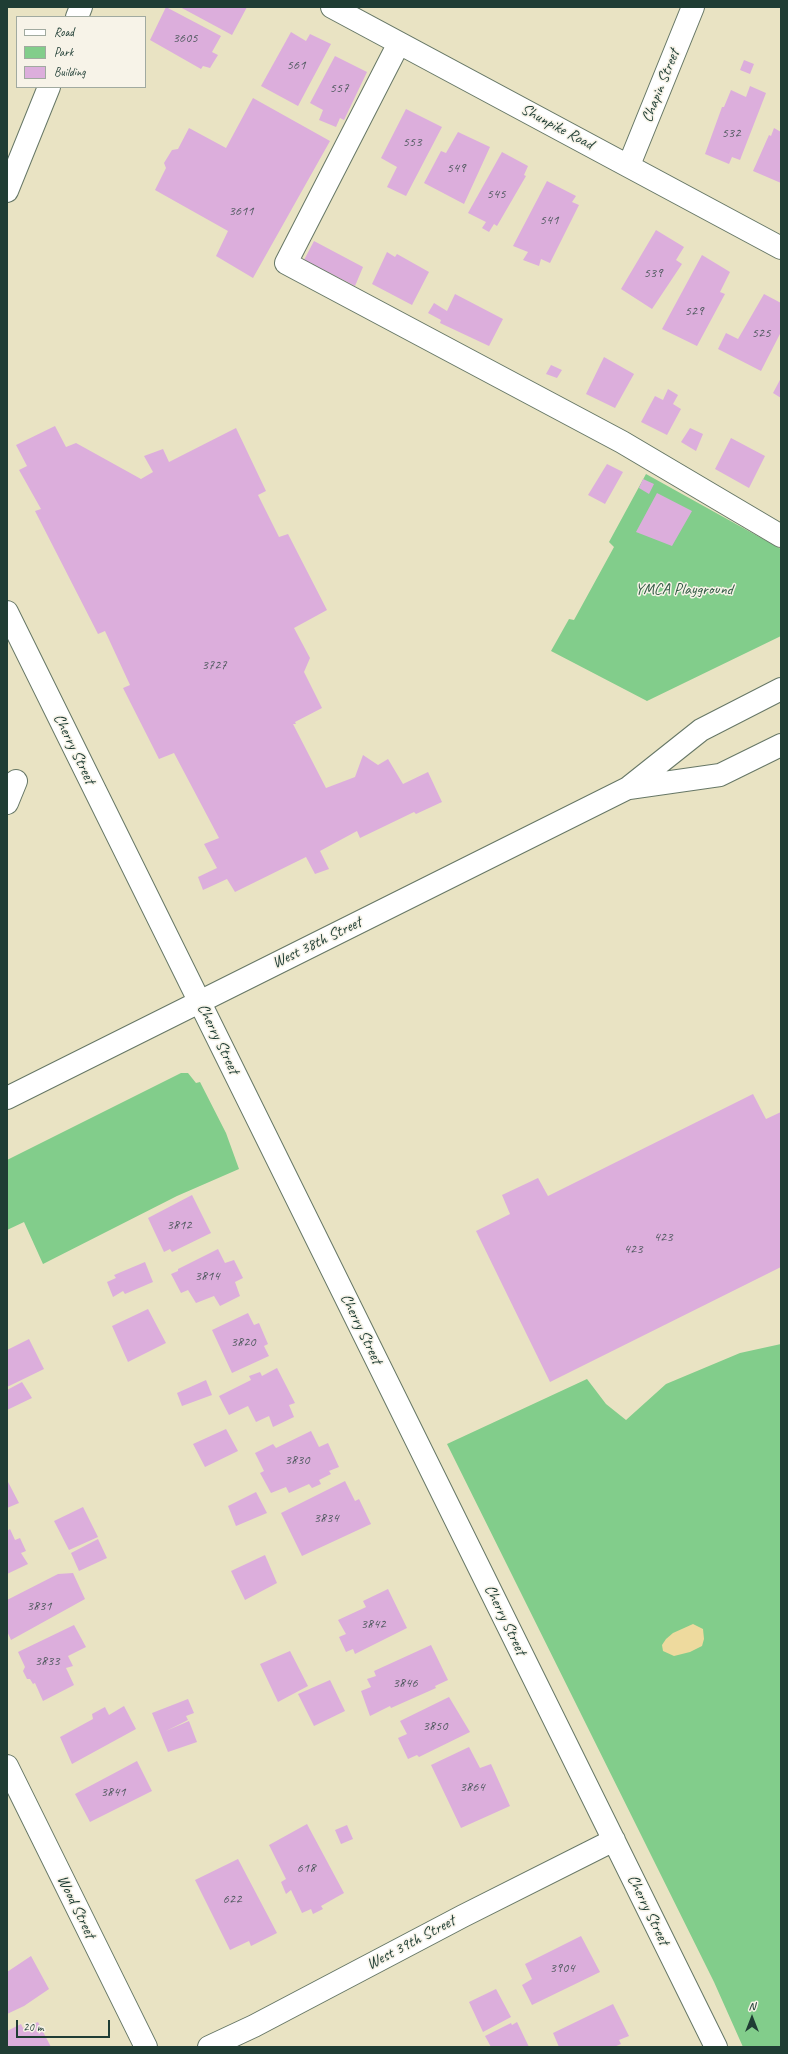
<!DOCTYPE html>
<style>
body{margin:0}
#map{position:relative;width:788px;height:2054px;overflow:hidden;background:#e9e3c3;font-family:Caveat,sans-serif}
canvas{display:block}
.frame{position:absolute;inset:0;border:8px solid #1f3d34;pointer-events:none}
.legend{position:absolute;left:16px;top:16px;width:130px;height:72px;box-sizing:border-box;background:#f7f3e8;border:1px solid #a1aaa0;margin:0;padding:5px 7px;list-style:none;font-size:12px;color:#1f3d34}
.legend li{display:flex;align-items:center;gap:8px;height:20px}
.legend b{width:20px;border:1px solid #a1aaa0}
.north{position:absolute;left:732px;top:1998px;width:40px;height:40px;-webkit-text-stroke:3px #f7f3e8;paint-order:stroke;rotate:0deg;font-size:11px;font-weight:700;line-height:16px;text-align:center;color:#1f3d34}
.north::after{content:'';display:block;margin:auto;width:14px;height:18px;background:#1f3d34;clip-path:polygon(50% 0,100% 100%,50% 72%,0 100%)}
.scale{position:absolute;left:16px;top:2020px;width:94px;height:18px;box-sizing:border-box;border:2px solid #1f3d34;border-top:0;padding-left:5px;font-size:12px;line-height:14px;white-space:nowrap;color:#1f3d34;-webkit-text-stroke:3px #f7f3e8;paint-order:stroke}
</style>
<div id="map">
<canvas width="788" height="2054"></canvas>
<div class="frame"></div>
<ul class="legend">
<li><b style="height:5px;background:#fff"></b>Road</li>
<li><b style="height:11px;background:#82cd8b"></b>Park</li>
<li><b style="height:11px;background:#dcaedc"></b>Building</li>
</ul>
<div class="north">N</div>
<div class="scale">20 m</div>
</div>
<script>
const c = document.querySelector('canvas').getContext('2d');
c.lineJoin = 'round';
function fill(path, color) { c.fillStyle = color; c.fill(path, 'evenodd'); }
const shape = rows => new Path2D(rows.map(r => 'M' + r).join(''));
function stroke(path, color, width, dash) { c.strokeStyle = color; c.lineWidth = width; c.lineCap = dash ? 'butt' : 'round'; c.setLineDash(dash || []); c.stroke(path); }
function write(font, color, halo, rows, align = 'center') {
  c.font = font + ' Caveat,sans-serif'; c.lineWidth = 3; c.setLineDash([]); c.textBaseline = 'middle'; c.strokeStyle = halo; c.fillStyle = color; for (const [text, x, y, turn = 0] of rows) {
    c.save(); c.translate(x, y); c.rotate((+turn || 0) * Math.PI / 180); c.textAlign = isNaN(turn) ? turn : align; if (halo) c.strokeText(text, 0, 0); c.fillText(text, 0, 0); c.restore();
  }
}
const green = shape([
 [646,474,781,549,781,636,647,701,551,651,569,619,574,620,614,547,609,542],
 [181,1073,188,1073,196,1083,200,1082,226,1133,239,1169,177,1196,43,1264,24,1222,7,1230,7,1160],
 [781,1344,781,2047,743,2047,714,1982,447,1444,587,1379,606,1404,626,1420,666,1384,740,1353]
]);
const sand = shape([
 [693,1624,703,1629,704,1639,702,1646,690,1652,674,1656,663,1651,662,1645,666,1639,673,1633]
]);
const building = shape([
 [166,7,221,36,212,52,218,55,210,68,203,66,201,69,150,40],
 [180,7,247,7,232,35],
 [291,32,306,41,310,34,331,44,298,106,261,86],
 [335,56,367,72,344,120,340,118,336,127,319,120,323,110,310,103],
 [744,60,754,64,750,74,740,70],
 [750,86,766,93,740,160,732,157,729,164,705,154,722,107,724,107,731,90,746,97],
 [253,98,330,141,253,278,216,256,228,231,155,190,166,168,164,163,172,150,178,149,189,128,226,148],
 [406,109,442,127,406,196,387,187,397,167,381,158],
 [774,128,781,132,781,183,753,171,769,135,771,136],
 [458,132,490,147,464,204,424,183,441,151,446,153],
 [502,152,528,166,524,175,526,176,497,226,494,224,489,232,482,228,486,222,468,213],
 [547,181,576,196,572,202,579,205,550,263,541,259,539,266,523,260,528,252,513,246],
 [656,230,684,247,676,260,682,264,652,309,621,289],
 [314,241,363,267,355,286,304,260],
 [387,252,395,257,397,254,429,272,412,305,372,284],
 [702,255,730,272,720,292,725,294,697,346,662,329],
 [455,294,503,319,489,346,440,323,441,320,428,313,434,303,447,311],
 [764,294,781,303,781,332,761,371,718,349,726,333,738,339],
 [604,357,634,374,615,408,586,394],
 [551,365,562,370,557,378,546,374],
 [781,378,781,398,773,393],
 [668,389,678,395,673,404,681,409,667,435,641,422,655,396,663,400],
 [55,426,66,447,76,443,141,479,153,472,144,456,163,449,169,462,236,428,266,491,258,495,279,537,288,534,327,610,294,628,310,658,304,672,322,708,295,722,296,724,293,724,326,788,355,777,363,755,378,765,388,759,403,784,428,772,442,802,416,814,414,812,360,838,357,831,320,851,329,869,315,874,306,857,235,892,227,879,203,890,198,877,217,868,204,844,219,838,174,753,159,759,123,688,130,685,105,631,98,634,35,511,41,509,19,470,27,466,16,445],
 [690,428,703,434,696,451,681,442],
 [731,438,765,456,749,488,715,469],
 [607,464,623,472,605,504,588,495],
 [643,479,654,484,649,494,639,488],
 [657,493,692,511,672,546,636,532],
 [753,1094,766,1119,781,1112,781,1267,550,1382,476,1231,510,1214,502,1195,538,1178,548,1196],
 [192,1195,211,1233,172,1252,170,1249,164,1252,148,1218],
 [218,1249,225,1263,234,1260,243,1278,235,1282,240,1296,220,1306,214,1296,196,1303,188,1290,181,1293,171,1274,178,1271,178,1269],
 [145,1262,153,1282,125,1294,123,1291,113,1297,107,1282,116,1278,114,1275],
 [148,1309,166,1343,128,1362,112,1326],
 [248,1313,254,1325,259,1323,268,1344,264,1346,269,1356,232,1373,212,1330],
 [29,1339,44,1369,7,1387,7,1350],
 [277,1368,295,1403,289,1405,294,1417,273,1427,269,1416,256,1422,248,1406,229,1415,219,1396,251,1380,249,1376,260,1372,262,1376],
 [206,1380,212,1395,182,1406,177,1393],
 [22,1382,32,1398,7,1410,7,1390],
 [226,1429,238,1451,205,1467,193,1444],
 [311,1431,319,1447,328,1443,339,1467,329,1471,331,1474,319,1480,321,1484,312,1488,309,1484,289,1493,286,1487,271,1493,260,1473,264,1471,255,1453,273,1444,276,1448],
 [7,1480,19,1503,7,1508],
 [345,1481,355,1501,359,1499,371,1524,302,1556,281,1513],
 [256,1492,267,1513,236,1526,228,1506],
 [83,1507,98,1537,69,1550,54,1521],
 [10,1529,15,1540,20,1538,26,1551,21,1553,28,1564,7,1574,7,1531],
 [98,1539,107,1558,79,1571,71,1553],
 [265,1555,277,1583,245,1600,231,1571],
 [73,1573,85,1599,11,1640,7,1631,7,1600,58,1574],
 [388,1589,407,1628,355,1654,353,1649,346,1652,339,1637,346,1634,338,1620,364,1608,366,1607,363,1601],
 [74,1625,86,1647,68,1656,73,1666,66,1668,74,1685,43,1701,35,1683,33,1684,30,1679,27,1679,23,1671,25,1667,18,1652],
 [431,1645,448,1680,435,1686,436,1688,391,1708,390,1706,370,1716,361,1691,371,1687,367,1679,376,1676,374,1671],
 [290,1651,308,1686,278,1702,260,1664],
 [330,1680,345,1711,314,1726,298,1694],
 [449,1697,470,1732,419,1757,417,1755,408,1759,398,1738,407,1734,400,1721],
 [188,1699,194,1713,186,1716,188,1720,166,1731,189,1721,197,1742,168,1752,152,1713],
 [124,1706,136,1729,72,1764,60,1737,93,1719,92,1714,105,1707,109,1715],
 [469,1747,480,1768,491,1764,510,1806,461,1828,431,1765],
 [137,1761,152,1791,90,1822,75,1794],
 [307,1824,344,1893,321,1906,323,1909,313,1914,311,1909,302,1913,291,1890,286,1894,281,1882,286,1879,269,1845],
 [347,1825,353,1839,341,1844,335,1830],
 [238,1859,277,1933,251,1946,249,1941,230,1950,195,1880],
 [581,1936,600,1972,532,2005,522,1985,532,1979,525,1964],
 [31,1956,49,1989,24,2006,7,2014,7,1972],
 [496,1989,511,2017,483,2032,469,2002],
 [613,2004,629,2036,619,2040,621,2044,614,2047,559,2047,553,2033],
 [38,2022,51,2047,7,2047,7,2031,21,2024,23,2028],
 [517,2022,529,2047,491,2047,485,2036,511,2023,512,2025]
]);
const minor = shape([
 [332,7,781,248],
 [399,43,286,263,622,442,781,536],
 [629,165,693,7],
 [7,612,716,2047],
 [7,803,16,781],
 [7,1766,146,2047],
 [209,2047,254,2026,463,1916,614,1840]
]);
const major = shape([
 [77,17,81,7],
 [7,191,49,87],
 [629,788,720,775,781,745],
 [7,1098,628,788,701,730,781,689]
]);
const numberNames = [
 ["3605",185,38],
 ["561",296,65],
 ["557",339,88],
 ["532",731,133],
 ["553",412,142],
 ["549",456,168],
 ["545",496,194],
 ["3611",241,211],
 ["541",549,220],
 ["539",653,273],
 ["529",694,311],
 ["525",761,333],
 ["3727",214,665],
 ["3812",179,1225],
 ["423",663,1237],
 ["423",633,1249],
 ["3814",207,1276],
 ["3820",243,1342],
 ["3830",297,1460],
 ["3834",326,1518],
 ["3831",39,1606],
 ["3842",373,1624],
 ["3833",47,1661],
 ["3846",405,1683],
 ["3850",435,1726],
 ["3864",472,1787],
 ["3841",113,1792],
 ["618",306,1868],
 ["622",232,1899],
 ["3904",562,1968]
];
const streetNames = [
 ["Chapin Street",661,86,-68],
 ["Shunpike Road",557,127,28],
 ["Cherry Street",74,749,64],
 ["West 38th Street",317,943,-26],
 ["Cherry Street",218,1039,64],
 ["Cherry Street",361,1329,64],
 ["Cherry Street",505,1620,64],
 ["Wood Street",76,1907,64],
 ["Cherry Street",648,1910,64],
 ["West 39th Street",411,1943,-28]
];
const parkNames = [
 ["YMCA Playground",684,590]
];
fill(green, '#82cd8b');
fill(sand, '#eeda9e');
fill(building, '#dcaedc');
stroke(minor, '#676', 24);
stroke(major, '#676', 24);
stroke(minor, '#fff', 22);
stroke(major, '#fff', 22);
write('14px', '#4e595e', null, numberNames);
write('16px', '#1f3d34', '#f7f3e8', streetNames);
write('16px', '#335a45', '#f7f3e8', parkNames);
</script>
